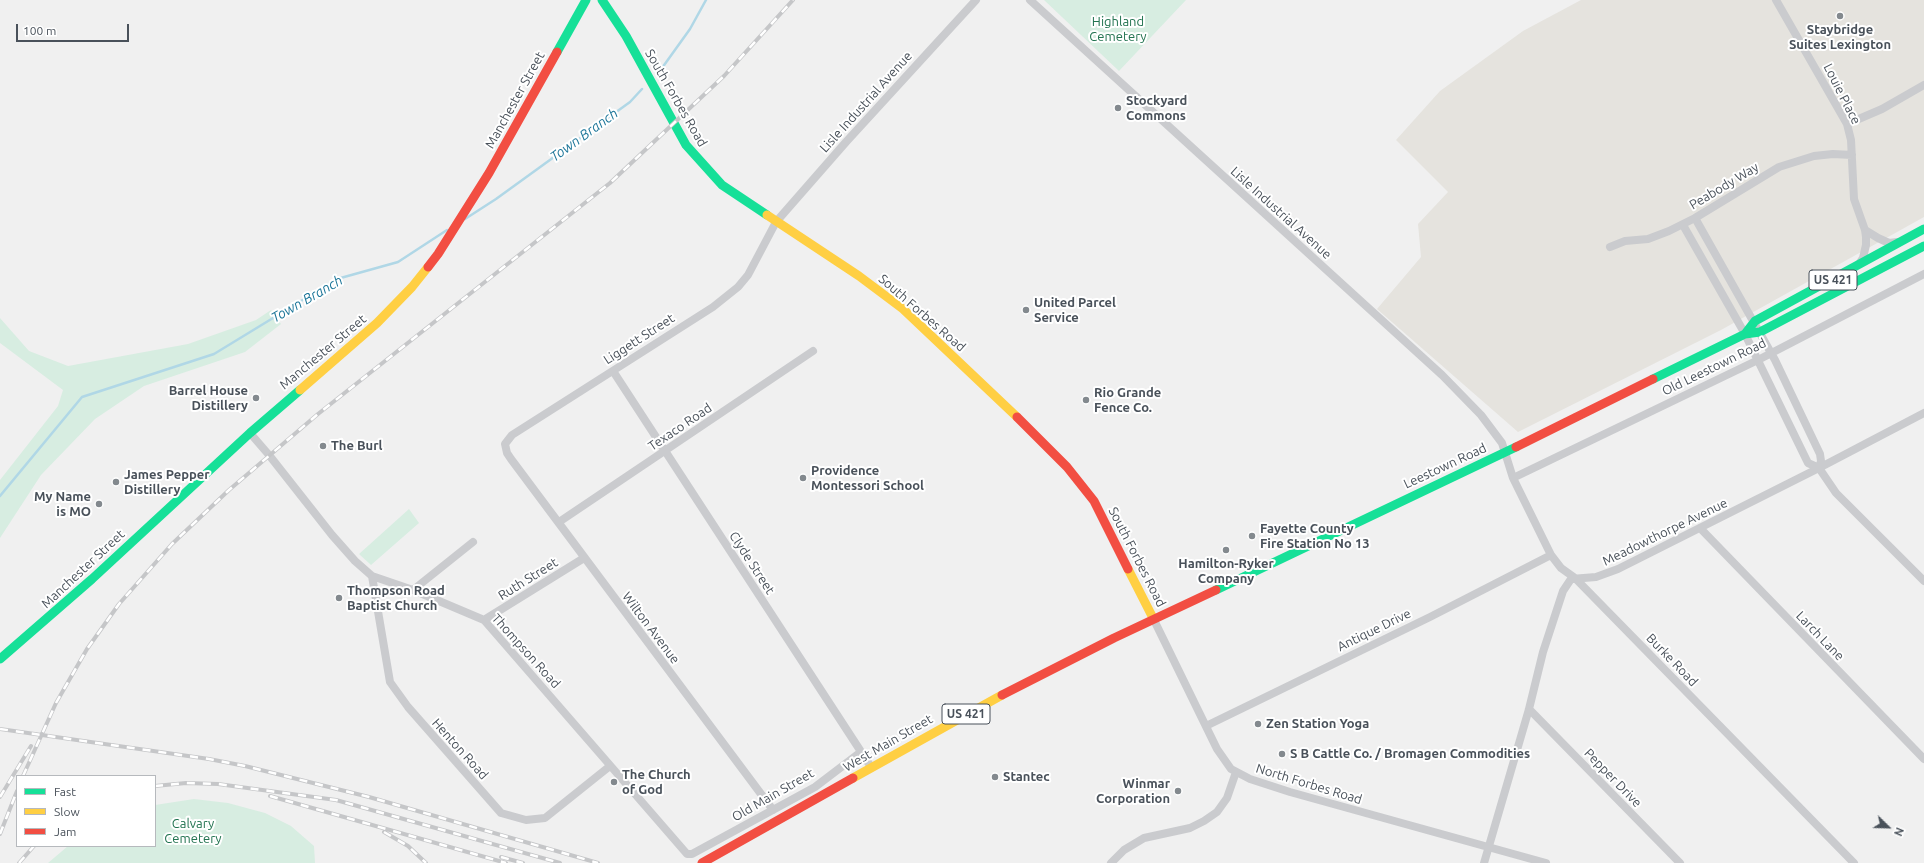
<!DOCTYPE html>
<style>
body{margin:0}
#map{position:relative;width:1924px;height:863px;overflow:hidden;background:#f0f0f0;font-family:Ubuntu,sans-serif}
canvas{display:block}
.legend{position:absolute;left:16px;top:775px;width:140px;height:72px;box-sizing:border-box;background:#fff;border:1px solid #b6b9bd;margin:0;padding:5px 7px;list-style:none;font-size:12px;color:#49515a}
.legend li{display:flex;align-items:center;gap:8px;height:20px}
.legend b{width:20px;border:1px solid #b6b9bd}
.north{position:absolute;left:1868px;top:807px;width:40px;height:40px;-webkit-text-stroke:3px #fff;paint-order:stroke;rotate:113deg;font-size:11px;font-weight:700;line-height:16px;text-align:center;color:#49515a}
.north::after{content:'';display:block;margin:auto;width:14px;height:18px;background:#49515a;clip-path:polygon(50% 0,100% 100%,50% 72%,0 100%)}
.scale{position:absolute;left:16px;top:24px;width:113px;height:18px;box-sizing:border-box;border:2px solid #49515a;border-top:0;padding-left:5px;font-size:12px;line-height:14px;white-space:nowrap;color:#49515a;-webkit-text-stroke:3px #fff;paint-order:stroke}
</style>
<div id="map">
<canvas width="1924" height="863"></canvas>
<ul class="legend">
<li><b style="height:5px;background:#16e098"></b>Fast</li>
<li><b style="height:5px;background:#ffcf43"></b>Slow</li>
<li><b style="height:5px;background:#f24e42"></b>Jam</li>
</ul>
<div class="north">N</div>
<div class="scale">100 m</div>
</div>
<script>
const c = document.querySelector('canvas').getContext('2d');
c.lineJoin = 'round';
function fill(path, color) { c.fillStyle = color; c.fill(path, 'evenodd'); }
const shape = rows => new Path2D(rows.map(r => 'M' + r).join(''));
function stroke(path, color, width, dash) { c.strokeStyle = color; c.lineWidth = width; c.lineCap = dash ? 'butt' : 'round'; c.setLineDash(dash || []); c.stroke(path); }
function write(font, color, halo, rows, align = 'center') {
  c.font = font + ' Ubuntu,sans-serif'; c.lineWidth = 4; c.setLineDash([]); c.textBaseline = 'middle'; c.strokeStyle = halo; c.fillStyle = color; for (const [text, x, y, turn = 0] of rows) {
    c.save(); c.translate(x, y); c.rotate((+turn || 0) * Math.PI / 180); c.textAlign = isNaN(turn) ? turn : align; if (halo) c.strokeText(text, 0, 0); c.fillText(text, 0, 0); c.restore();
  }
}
const commercial = shape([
 [1581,0,1924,0,1924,217,1721,330,1518,432,1377,309,1421,257,1418,224,1448,192,1396,140,1440,91,1523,31]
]);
const green = shape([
 [1044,0,1186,0,1119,71],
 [271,310,281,324,245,352,144,386,95,419,41,475,0,538,0,480,58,406,63,390,0,343,0,318,29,351,68,366,188,344,256,320],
 [409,509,419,523,371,565,359,554],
 [194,799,228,803,265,813,291,826,314,846,315,863,48,863,68,846,155,846,155,805]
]);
const stream = shape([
 [657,75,690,29,706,0],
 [465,219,496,199,630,102,642,89],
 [0,496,82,397,214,354,337,279,398,262,447,230]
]);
const street = shape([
 [1030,0,1442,375,1481,415,1502,443,1513,478,1551,555,1561,568,1575,578,1854,863],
 [1776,0,1847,124,1851,140,1854,199,1865,230,1866,237,1866,245,1863,258,1859,264],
 [1847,124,1882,109,1924,85],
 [1695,218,1775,360,1820,454,1821,461,1819,468],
 [1683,225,1745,334,1808,463,1819,468,1836,493,1924,581],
 [1865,230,1878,238,1889,243,1897,242],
 [1610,247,1625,241,1648,239,1669,231,1695,218,1779,167,1814,156,1833,154,1852,155],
 [613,371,871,767],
 [250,433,269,455,332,535,355,561,372,576,413,590,484,620,687,854,692,854,815,787,861,752],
 [1513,478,1758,360,1924,274],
 [559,522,813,351],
 [1700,528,1924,759],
 [372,576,390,682,408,707,501,813,526,820,545,818,610,766],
 [413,590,473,542],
 [1153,618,1217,749,1231,769,1250,779,1290,792,1546,863],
 [484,620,584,558],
 [1529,709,1680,863],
 [1206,726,1430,617,1551,555],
 [773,810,511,459,507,453,505,444,512,435,713,307,738,287,748,275,776,222,846,142,976,0],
 [1111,863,1124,850,1144,838,1190,828,1204,821,1217,812,1227,798,1236,772],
 [1484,863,1529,709,1543,652,1563,591,1571,579,1596,577,1618,569,1819,468,1924,413]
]);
const fast = shape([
 [602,0,626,36,686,145,722,185,767,215],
 [557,52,586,0],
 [1745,334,1755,321,1924,229],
 [1653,379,1745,334,1760,332,1924,246],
 [1216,590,1516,447],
 [0,659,92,579,250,433,300,390]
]);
const slow = shape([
 [767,215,859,276,903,309,1017,417],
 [300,390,377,323,412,287,428,267],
 [1128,569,1153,618],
 [853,778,1002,695]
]);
const jam = shape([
 [428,267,438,254,489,173,557,52],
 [1017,417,1067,467,1094,501,1128,569],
 [1516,447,1653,379],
 [1002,695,1114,638,1216,590],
 [702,863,853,778]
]);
const rail = shape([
 [0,729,209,759,245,766,369,797,598,863],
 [23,776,56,703,87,649,119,604,172,544,229,490,318,414,610,183,724,76,793,0],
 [155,786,186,783,218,784,336,800,560,863],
 [270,796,506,863],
 [0,797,31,746],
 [384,832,408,846,426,863],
 [0,834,17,791],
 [501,857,523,863],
 [19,863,34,846]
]);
const markers = [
 [1840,16,4,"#83898e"],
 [1118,108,4,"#83898e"],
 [1026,310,4,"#83898e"],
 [256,398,4,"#83898e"],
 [1086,400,4,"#83898e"],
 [323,446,4,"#83898e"],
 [803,478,4,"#83898e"],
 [116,482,4,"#83898e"],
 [99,504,4,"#83898e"],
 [1252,536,4,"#83898e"],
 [1226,550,4,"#83898e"],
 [339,598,4,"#83898e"],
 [1258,724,4,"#83898e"],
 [1282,754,4,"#83898e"],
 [995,777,4,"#83898e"],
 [614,782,4,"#83898e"],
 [1178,791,4,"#83898e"]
];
const shields = [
 [1833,280,48],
 [966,714,48]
];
const shieldNames = [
 ["US 421",1833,280],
 ["US 421",966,714]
];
const parkNames = [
 ["Highland",1118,22],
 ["Cemetery",1118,37],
 ["Calvary",193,824],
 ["Cemetery",193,839]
];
const poiNames = [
 ["Staybridge",1840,30,"center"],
 ["Suites Lexington",1840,45,"center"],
 ["Stockyard",1126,101],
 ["Commons",1126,116],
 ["United Parcel",1034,303],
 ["Service",1034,318],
 ["Barrel House",248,391,"right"],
 ["Distillery",248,406,"right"],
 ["Rio Grande",1094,393],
 ["Fence Co.",1094,408],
 ["The Burl",331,446],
 ["Providence",811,471],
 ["Montessori School",811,486],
 ["James Pepper",124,475],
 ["Distillery",124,490],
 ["My Name",91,497,"right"],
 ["is MO",91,512,"right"],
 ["Fayette County",1260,529],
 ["Fire Station No 13",1260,544],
 ["Hamilton-Ryker",1226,564,"center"],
 ["Company",1226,579,"center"],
 ["Thompson Road",347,591],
 ["Baptist Church",347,606],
 ["Zen Station Yoga",1266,724],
 ["S B Cattle Co. / Bromagen Commodities",1290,754],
 ["The Church",622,775],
 ["of God",622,790],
 ["Stantec",1003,777],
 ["Winmar",1170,784,"right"],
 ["Corporation",1170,799,"right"]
];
const streetNames = [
 ["Louie Place",1842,94,63],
 ["South Forbes Road",676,98,60],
 ["Manchester Street",515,100,-61],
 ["Lisle Industrial Avenue",866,102,-48],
 ["Peabody Way",1724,186,-31],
 ["Lisle Industrial Avenue",1281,213,42],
 ["South Forbes Road",922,313,41],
 ["Liggett Street",639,339,-33],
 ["Manchester Street",323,352,-40],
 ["Old Leestown Road",1714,367,-26],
 ["Texaco Road",680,427,-34],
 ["Leestown Road",1445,466,-25],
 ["Meadowthorpe Avenue",1665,532,-26],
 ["South Forbes Road",1137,557,63],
 ["Clyde Street",752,563,57],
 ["Manchester Street",83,569,-43],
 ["Ruth Street",528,579,-32],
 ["Wilton Avenue",651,628,53],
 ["Antique Drive",1374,630,-26],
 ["Larch Lane",1820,636,46],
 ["Thompson Road",526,651,48],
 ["Burke Road",1672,660,46],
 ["West Main Street",888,743,-30],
 ["Henton Road",460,749,48],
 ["Pepper Drive",1613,778,46],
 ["North Forbes Road",1309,784,17],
 ["Old Main Street",773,795,-30]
];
const waterNames = [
 ["Town Branch",584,135,-36],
 ["Town Branch",307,299,-30]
];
fill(commercial, '#e5e3de');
fill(green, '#d7ede1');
stroke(stream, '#b0d7e6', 2.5);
stroke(street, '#cacbce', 8);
stroke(fast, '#16e098', 9);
stroke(slow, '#ffcf43', 9);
stroke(jam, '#f24e42', 9);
stroke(rail, '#c5c6c8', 4);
stroke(rail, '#fff', 2.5, [8]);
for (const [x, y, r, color] of markers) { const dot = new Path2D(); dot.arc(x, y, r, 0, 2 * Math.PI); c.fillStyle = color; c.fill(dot); stroke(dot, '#fff', 1.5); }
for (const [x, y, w] of shields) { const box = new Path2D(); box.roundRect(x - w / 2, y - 10, w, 20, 3); c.fillStyle = '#fff'; c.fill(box); stroke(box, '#49515a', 1); }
write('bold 12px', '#49515a', null, shieldNames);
write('13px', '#227350', '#fff', parkNames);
write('bold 13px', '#49515a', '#fff', poiNames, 'left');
write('13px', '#49515a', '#fff', streetNames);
write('italic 14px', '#1d7699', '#fff', waterNames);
</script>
